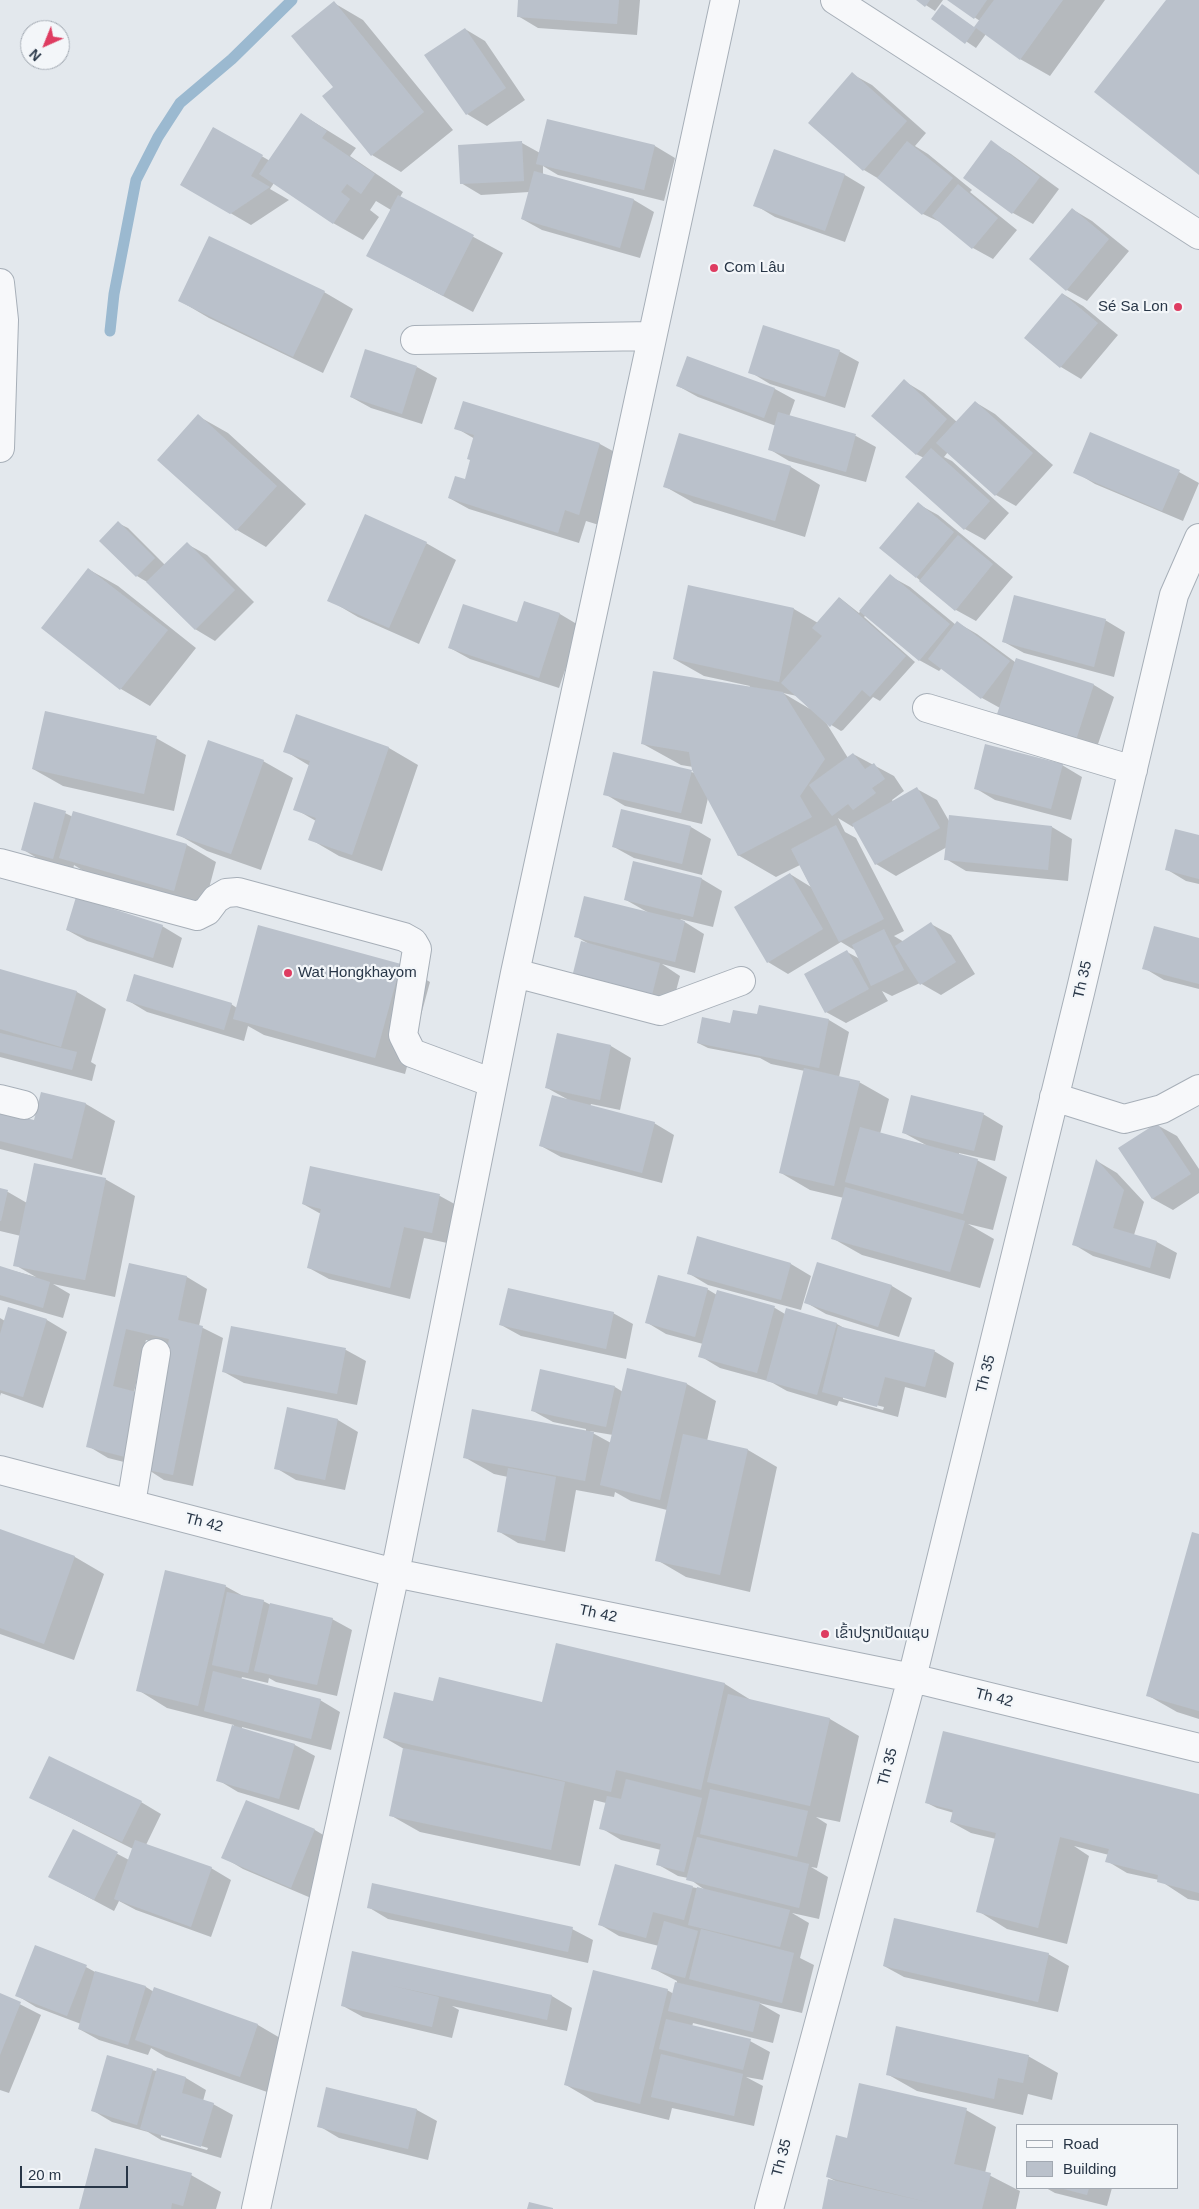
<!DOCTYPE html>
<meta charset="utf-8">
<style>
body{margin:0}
#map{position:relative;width:1199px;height:2209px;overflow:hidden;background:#e3e8ed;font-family:Arial,sans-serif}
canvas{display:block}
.legend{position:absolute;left:1016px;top:2124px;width:162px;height:65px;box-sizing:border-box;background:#f3f6f9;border:1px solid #a2a9b2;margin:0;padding:6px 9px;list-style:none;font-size:15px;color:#283647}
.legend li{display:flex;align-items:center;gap:10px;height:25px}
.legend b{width:25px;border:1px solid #a2a9b2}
.north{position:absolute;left:20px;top:20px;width:50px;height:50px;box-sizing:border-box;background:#f3f6f9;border:1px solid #a2a9b2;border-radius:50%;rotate:224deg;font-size:14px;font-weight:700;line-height:20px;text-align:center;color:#283647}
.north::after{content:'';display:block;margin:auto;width:18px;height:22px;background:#de3c61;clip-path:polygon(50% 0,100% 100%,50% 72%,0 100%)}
.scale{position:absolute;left:20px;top:2166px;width:108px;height:22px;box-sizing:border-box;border:2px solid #283647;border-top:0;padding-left:6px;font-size:15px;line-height:18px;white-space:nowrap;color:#283647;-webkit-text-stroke:4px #f3f6f9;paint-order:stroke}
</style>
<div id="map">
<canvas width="1199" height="2209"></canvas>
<ul class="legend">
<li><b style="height:6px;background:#f7f8fa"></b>Road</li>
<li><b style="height:14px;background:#bac1cb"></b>Building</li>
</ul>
<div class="north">N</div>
<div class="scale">20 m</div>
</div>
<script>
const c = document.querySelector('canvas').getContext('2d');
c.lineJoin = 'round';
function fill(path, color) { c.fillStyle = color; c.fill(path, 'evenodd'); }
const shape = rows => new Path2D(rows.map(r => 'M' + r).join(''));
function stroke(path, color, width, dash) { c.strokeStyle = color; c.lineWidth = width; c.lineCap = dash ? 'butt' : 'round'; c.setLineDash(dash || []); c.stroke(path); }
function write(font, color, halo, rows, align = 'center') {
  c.font = font + ' Arial,"Noto Sans Lao",sans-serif'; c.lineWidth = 4.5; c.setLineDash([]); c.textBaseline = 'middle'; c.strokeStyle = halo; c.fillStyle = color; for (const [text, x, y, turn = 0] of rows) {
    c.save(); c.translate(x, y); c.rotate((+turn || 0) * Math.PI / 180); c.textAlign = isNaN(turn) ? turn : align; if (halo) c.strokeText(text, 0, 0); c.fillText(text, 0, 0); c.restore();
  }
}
const shadow = shape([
 [519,0,640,0,637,35,538,28,518,16],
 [918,0,943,0,935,11],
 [949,0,1105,0,1050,76,1020,59,986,34,976,48,933,19,942,6,975,28,980,21],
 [334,3,363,20,453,130,401,172,372,155,335,87],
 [465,29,485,41,525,100,487,126,467,114,426,56],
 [852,74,872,85,926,133,915,146,928,154,972,190,970,192,1017,230,993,259,973,248,944,224,923,214,884,182,864,170,810,123],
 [301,114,356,148,350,156,403,192,400,197,503,253,473,312,368,256,391,210,376,201,370,210,379,217,363,240,333,223,274,183,270,189,289,200,251,225,182,185,214,128,270,161],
 [991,142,1011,154,1059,189,1033,224,1013,213,965,178],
 [522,143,540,153,655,146,675,158,664,201,558,175,543,166,543,175,634,200,654,212,640,258,542,230,522,219,529,192,481,195,461,183],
 [774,150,845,175,865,187,845,242,775,217,755,205],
 [1072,209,1092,221,1129,251,1087,301,1067,290],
 [324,292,353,309,323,373,209,318,180,301],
 [1063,294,1083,306,1118,335,1081,379,1061,367],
 [839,351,859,362,845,408,770,384,750,372],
 [688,358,775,389,795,400,789,417,856,436,876,447,866,482,789,461,769,449,776,426,698,397,678,386],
 [417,367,437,378,422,424,371,408,351,397],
 [904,381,924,393,957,422,975,402,995,414,1053,465,1016,506,996,495,948,452,944,457,952,461,1009,513,985,540,965,529,924,458,916,454],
 [464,402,600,444,620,455,599,525,586,521,579,543,469,509,449,498,466,481,475,439,456,428],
 [198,416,228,433,306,504,266,547,237,530,159,460],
 [791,467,820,485,805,537,694,503,664,486],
 [1075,472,1179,472,1199,483,1183,521,1095,484],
 [918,504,938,515,1013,577,976,621,956,610,916,577],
 [118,523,128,528,165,565,187,544,207,555,254,602,215,641,195,629,147,582,137,576,100,541],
 [426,543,456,560,419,644,358,617,329,600],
 [88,569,118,586,196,648,150,706,121,689,43,628],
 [890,576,910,587,956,625,958,623,977,634,1015,662,1016,659,1094,685,1114,697,1096,750,1019,725,999,714,1000,708,982,698,942,668,939,671,919,660,866,615,864,617,915,662,880,701,873,697,843,730,841,731,825,721,848,758,853,754,894,776,904,791,892,800,893,802,917,789,937,800,949,821,1052,827,1072,839,1068,881,966,871,946,859,947,847,896,876,876,864,854,826,853,827,838,818,845,832,856,838,904,931,894,936,904,942,931,924,951,935,975,974,941,995,920,983,892,996,882,991,888,1001,846,1023,826,1012,847,952,860,959,856,951,841,942,788,974,768,962,790,874,811,887,800,865,776,877,738,855,708,798,702,824,625,806,605,794,691,772,695,773,693,767,681,765,643,744,749,688,750,686,704,676,674,659,689,587,794,609,818,623,840,598,859,613],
 [783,693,797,696,810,709],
 [525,602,560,614,580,626,559,688,470,659,450,648,518,624],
 [1105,620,1125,632,1114,677,1024,653,1004,642],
 [297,716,389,748,418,765,382,871,339,856,310,839,316,821,295,809,310,766,285,751],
 [156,738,186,755,174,811,63,786,33,769],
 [263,761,293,778,261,870,207,851,177,834],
 [1062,765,1082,777,1071,820,995,800,975,788],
 [74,812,187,845,216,862,204,907,90,875,74,865,73,869,42,861,22,849,65,813,73,817],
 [691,827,711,839,702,875,634,858,614,847],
 [1199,836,1199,884,1186,881,1166,869],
 [634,863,702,879,722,891,713,927,680,919,704,934,695,973,662,964,680,976,672,1006,594,984,574,973,589,944,575,936,649,913,626,900],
 [162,926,182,938,173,968,87,941,67,930],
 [1199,939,1199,989,1164,980,1144,968],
 [401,965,430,982,405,1074,264,1035,248,1026,244,1041,147,1012,127,1000,231,1004,237,1008],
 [0,970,77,992,106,1009,91,1062,96,1065,92,1081,0,1057],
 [757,1016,829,1020,849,1032,839,1077,859,1082,889,1099,880,1134,926,1145,904,1133,983,1114,1003,1126,995,1161,959,1153,959,1155,977,1160,1007,1177,993,1230,968,1224,994,1239,980,1288,862,1255,832,1238,844,1198,810,1190,781,1173,805,1071,771,1064,760,1058,708,1048,698,1043,731,1024],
 [558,1035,611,1046,631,1058,620,1110,591,1104,590,1107,654,1123,674,1135,662,1183,561,1157,541,1146,567,1099,547,1088],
 [42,1093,86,1104,115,1121,102,1175,0,1149,0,1113,35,1122],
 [1157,1125,1177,1136,1199,1169,1199,1193,1173,1210,1153,1199,1120,1149],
 [1097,1161,1117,1173,1144,1202,1134,1235,1157,1242,1177,1253,1170,1279,1093,1256,1073,1244],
 [311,1167,440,1196,460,1207,452,1244,424,1238,410,1299,329,1279,309,1268,321,1214,303,1204],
 [105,1179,135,1196,115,1297,53,1284,70,1294,63,1318,0,1300,0,1267,36,1277,15,1265,21,1236,0,1231,0,1190,8,1192,27,1203],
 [698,1238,791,1264,811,1276,801,1310,708,1285,688,1273],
 [818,1264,892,1286,912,1298,899,1337,826,1314,805,1302],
 [130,1265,187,1277,207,1289,199,1326,223,1338,193,1486,164,1480,144,1467,108,1458,88,1446],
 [146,1340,169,1345,144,1395,134,1392],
 [707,1289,717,1295,718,1292,775,1308,785,1314,787,1310,837,1324,846,1329,934,1351,954,1363,946,1398,905,1387,898,1417,839,1401,837,1406,787,1391,771,1382,720,1368,700,1356,703,1344,666,1334,646,1322],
 [843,1397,884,1407,883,1410,843,1399],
 [613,1313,633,1324,626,1359,521,1336,501,1325],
 [0,1318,5,1321,47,1320,67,1332,43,1408,1,1393,0,1396],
 [232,1327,346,1350,366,1361,357,1405,244,1383,224,1372],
 [628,1370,687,1384,716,1401,707,1441,748,1450,777,1467,750,1592,686,1577,657,1560,667,1510,631,1501,615,1492,614,1497,576,1490,565,1552,518,1543,498,1531,508,1477,494,1474,464,1457,586,1432,586,1429,553,1422,533,1411,615,1387,623,1392],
 [589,1431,613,1435,611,1443],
 [288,1408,338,1420,358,1432,345,1490,296,1480,276,1468],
 [0,1531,75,1557,104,1574,74,1660,0,1634],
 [1199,1535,1199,1719,1177,1712,1147,1695],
 [225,1586,245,1597,263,1601,271,1605,332,1619,352,1630,337,1696,276,1682,269,1678,268,1683,242,1677,241,1680,320,1700,340,1712,331,1750,242,1727,242,1729,295,1745,315,1756,299,1810,238,1792,218,1780,234,1725,167,1708,138,1690],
 [641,1664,725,1684,754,1702,830,1719,859,1736,840,1822,816,1817,827,1824,817,1868,811,1867,828,1877,819,1919,792,1913,809,1923,800,1958,814,1965,802,2013,759,2003,780,2015,773,2043,693,2023,692,2027,750,2041,770,2052,763,2080,746,2077,763,2086,754,2126,672,2108,669,2120,595,2102,566,2085,667,1990,674,1994,677,1981,652,1968,659,1946,619,1936,599,1924,692,1887,705,1890,688,1878,678,1876,657,1864,661,1850,621,1840,601,1828,606,1803,594,1800,580,1866,420,1832,390,1815,404,1749,385,1738,434,1702,543,1704],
 [1199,1795,1199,1901,1188,1899,1159,1880,1127,1873,1107,1861,1109,1855,1074,1846,1089,1856,1067,1944,1007,1929,978,1911,996,1839,971,1833,951,1822,954,1813,937,1808,927,1803],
 [31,1798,141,1802,161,1814,146,1845,211,1868,231,1880,211,1937,136,1910,119,1901,114,1911,50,1877,74,1831,129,1860,133,1849],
 [246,1802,315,1830,335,1842,311,1898,243,1869,223,1857],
 [368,1907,572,1929,593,1940,588,1963,388,1919],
 [353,1952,552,1996,572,2008,567,2031,452,2006,459,2010,452,2038,363,2017,343,2006],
 [1048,1954,1069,1966,1058,2012,904,1977,884,1966],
 [86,1967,97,1973,146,1987,154,1992,155,1989,258,2025,287,2042,270,2093,166,2057,151,2048,148,2055,99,2040,79,2029,81,2024,36,2007,16,1995],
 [0,1994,41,2015,9,2093,0,2090],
 [1028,2056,1058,2073,1052,2100,1028,2094,1023,2115,917,2091,887,2074],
 [152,2070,186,2078,206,2090,203,2101,213,2104,233,2115,221,2158,161,2140,148,2132,112,2122,92,2110],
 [161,2134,208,2148,207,2150,161,2137],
 [327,2088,417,2110,437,2121,428,2160,339,2138,319,2126],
 [966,2110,996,2127,985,2173,1020,2191,1016,2209,823,2209,837,2182,828,2177,847,2139],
 [191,2175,221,2192,216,2209,80,2209],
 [1046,2188,1112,2188,1107,2206,1055,2193]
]);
const stream = shape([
 [110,331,114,294,136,180,158,137,180,103,232,59,292,0]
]);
const building = shape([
 [518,0,619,0,617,24,517,17],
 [916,0,930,0,925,7],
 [947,0,987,0,974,19],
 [994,0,1063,0,1020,60,976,28,965,44,931,19,942,4,974,27],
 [1166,0,1199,0,1199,175,1094,92],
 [334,1,424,112,371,156,322,96,333,87,291,36],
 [465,28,506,88,466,115,424,55],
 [852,72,907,121,863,171,808,123],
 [301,113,327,131,322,138,375,174,361,194,347,184,341,192,350,199,333,224,259,174],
 [547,119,655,145,644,190,536,164],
 [213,127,263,155,251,176,270,187,230,214,180,185],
 [991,140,1040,177,1012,214,963,178],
 [522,141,524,181,460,184,458,145],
 [907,141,953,178,922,215,877,178],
 [774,149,845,174,825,231,753,206],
 [534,171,634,199,620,248,521,219],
 [958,184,998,218,972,249,932,216],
 [398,195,474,235,443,296,366,256],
 [1072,208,1109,239,1066,291,1029,259],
 [209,236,325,291,293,357,178,301],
 [1062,293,1098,323,1060,368,1024,338],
 [763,325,840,350,825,397,748,373],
 [365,349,417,366,402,414,350,397],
 [687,356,775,388,764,418,676,386],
 [904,379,947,419,916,455,871,416],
 [463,401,600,443,579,515,565,510,558,533,448,498,455,476,465,479,470,460,467,459,474,435,454,429],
 [975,401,1033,453,995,496,936,443],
 [778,412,856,434,846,472,768,450],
 [198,414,277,486,236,531,157,460],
 [1090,432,1180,470,1162,511,1073,473],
 [679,433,791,466,775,521,663,487],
 [931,448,990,501,964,530,905,477],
 [918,502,954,532,916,578,879,548],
 [365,514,427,542,389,628,327,601],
 [118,521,155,558,136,577,99,541],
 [958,535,993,564,955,611,919,581],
 [187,542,235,590,195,630,146,582],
 [88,568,168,630,120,690,41,628],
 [890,574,950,624,919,661,859,611],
 [688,585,794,608,779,682,673,659],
 [1014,595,1106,619,1094,667,1002,642],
 [839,597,906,656,870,697,862,690,830,727,781,683,822,636,812,628],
 [524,601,560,613,539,678,448,648,463,604,517,622],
 [957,621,1010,661,981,699,928,659],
 [1016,658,1094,684,1076,740,997,714],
 [653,671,783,692,825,759,800,796,812,817,738,856,692,770,681,813,603,795,613,752,692,770,689,752,641,744],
 [45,711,157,736,144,794,32,769],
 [296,714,389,747,352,855,308,840,316,818,293,810,310,761,283,752],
 [208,740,264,760,231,854,176,835],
 [985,744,1063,764,1051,809,974,789],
 [853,753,865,769,874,763,885,779,872,788,876,793,853,810,848,804,832,816,809,785],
 [917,787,940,828,875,865,852,824],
 [34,802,66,811,53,859,21,850],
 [621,809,691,826,682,864,612,847],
 [73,811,187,844,174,891,59,858],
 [949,815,1052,826,1048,870,944,860],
 [836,825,884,919,839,942,791,849],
 [1175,829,1199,835,1199,879,1165,870],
 [633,861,702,878,693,917,624,900],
 [790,873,823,929,767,963,734,907],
 [584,896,685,921,675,962,574,937],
 [76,897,163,925,153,958,66,930],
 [931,922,956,962,920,985,895,946],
 [258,925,401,964,375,1058,233,1019],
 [1154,926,1199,938,1199,984,1142,969],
 [884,929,904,970,871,986,852,945],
 [581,941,660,963,652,995,573,973],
 [847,950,869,989,825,1013,804,974],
 [0,969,77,991,61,1047,0,1029],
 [134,974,232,1003,224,1030,126,1001],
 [759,1005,829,1019,819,1068,697,1043,702,1017,730,1023,733,1010,757,1014],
 [0,1033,77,1052,72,1070,0,1052],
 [557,1033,611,1045,600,1100,545,1088],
 [804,1068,860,1081,834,1186,779,1173],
 [41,1092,86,1103,72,1159,0,1141,0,1112,34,1120],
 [552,1095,655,1122,642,1173,539,1146],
 [911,1095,984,1113,974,1151,902,1133],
 [1157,1123,1191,1174,1152,1199,1118,1148],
 [860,1127,978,1159,963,1214,845,1182],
 [1096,1159,1124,1190,1113,1228,1157,1241,1150,1268,1072,1245],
 [34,1163,106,1178,85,1280,13,1266],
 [310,1166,440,1194,432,1233,404,1227,390,1288,307,1268,321,1209,302,1204],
 [845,1187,965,1221,950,1272,831,1239],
 [0,1188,8,1190,1,1221,0,1221],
 [697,1236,791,1263,781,1300,687,1274],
 [817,1262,892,1285,878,1327,804,1303],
 [129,1263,187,1276,178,1320,203,1326,173,1475,142,1469,169,1339,126,1329,113,1386,144,1394,129,1458,86,1447],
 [0,1266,50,1282,43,1308,0,1295],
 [658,1275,708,1288,695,1337,645,1323],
 [508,1288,614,1312,606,1349,499,1325],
 [717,1290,775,1306,757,1373,698,1357],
 [8,1307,47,1319,23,1397,0,1390,0,1334],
 [786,1308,837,1323,817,1395,766,1381],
 [231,1326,346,1348,337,1394,222,1372],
 [838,1326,935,1350,925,1387,885,1377,877,1407,822,1392],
 [627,1368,687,1383,660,1500,600,1485],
 [540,1369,615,1386,606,1427,531,1411],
 [287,1407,338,1419,325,1480,274,1469],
 [472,1409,594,1432,585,1481,463,1458],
 [683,1434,748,1449,720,1575,655,1561],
 [508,1468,556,1477,545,1541,497,1532],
 [0,1529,75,1556,44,1644,0,1628],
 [1192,1532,1199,1534,1199,1711,1146,1696],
 [165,1570,226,1585,198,1706,136,1691],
 [227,1592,264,1600,248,1673,212,1665],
 [270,1603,333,1618,317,1685,254,1671],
 [556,1643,725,1683,701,1790,616,1770,611,1792,383,1738,394,1692,433,1701,439,1677,542,1702],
 [213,1671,321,1699,311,1739,204,1711],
 [728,1694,830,1718,810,1806,707,1782],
 [232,1725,295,1744,279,1799,216,1781],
 [943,1731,1199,1794,1199,1893,1157,1882,1158,1875,1105,1862,1109,1849,1060,1837,1038,1928,976,1912,996,1833,950,1822,953,1810,925,1803],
 [403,1748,565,1782,551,1850,389,1816],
 [49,1756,142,1801,122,1842,29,1798],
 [626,1779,702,1798,684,1872,656,1865,661,1844,599,1829,607,1796,621,1799],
 [710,1789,808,1811,797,1857,700,1834],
 [246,1800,315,1829,291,1888,221,1858],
 [73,1829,118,1852,94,1900,48,1877],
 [697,1837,809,1864,799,1908,686,1880],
 [135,1840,212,1867,191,1927,114,1899],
 [615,1864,693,1886,684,1920,653,1912,646,1938,598,1925],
 [372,1883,573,1927,568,1952,367,1908],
 [697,1887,790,1910,780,1947,688,1925],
 [894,1918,1049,1953,1038,2002,883,1966],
 [664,1921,698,1931,685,1978,651,1969],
 [701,1929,794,1953,782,2003,689,1979],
 [35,1945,87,1965,67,2016,15,1996],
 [352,1951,552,1995,547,2020,389,1985,439,1997,432,2027,341,2006],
 [593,1970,668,1989,640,2104,564,2085],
 [95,1971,146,1986,128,2045,78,2029],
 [675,1982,760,2002,753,2032,668,2011],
 [154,1987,258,2024,240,2077,135,2040],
 [0,1993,21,2002,0,2055],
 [666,2019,751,2039,743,2070,659,2049],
 [896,2026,1029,2055,1023,2083,998,2078,994,2099,886,2075],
 [661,2054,743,2074,734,2116,651,2097],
 [107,2055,153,2069,137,2125,91,2111],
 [157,2068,186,2077,182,2093,214,2103,201,2147,140,2129],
 [859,2083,967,2108,954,2164,991,2173,982,2209,822,2209,828,2179,931,2203,826,2177,836,2135,847,2138],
 [326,2087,417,2109,408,2149,317,2127],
 [95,2148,192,2173,183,2206,172,2203,171,2209,79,2209],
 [1060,2188,1089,2188,1087,2195],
 [529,2202,553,2208,553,2209,527,2209]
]);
const minor = shape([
 [835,0,1199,235],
 [0,283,4,320,0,448],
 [415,340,652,336],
 [927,708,1133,770],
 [0,863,197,916,207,911,216,899,226,893,238,892,404,937,413,942,417,949,403,1035,412,1053,493,1083],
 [515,973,660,1011,741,981],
 [1054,1097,1124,1119,1162,1109,1199,1089],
 [0,1099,24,1105],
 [0,1470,395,1573,912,1678,1199,1748],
 [131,1504,156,1353],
 [256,2209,395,1573,515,973,725,0],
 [769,2209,912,1678,1080,993,1174,595,1199,538]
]);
const markers = [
 [714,268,5,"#de3c61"],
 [1178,307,5,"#de3c61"],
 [288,973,5,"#de3c61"],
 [825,1634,5,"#de3c61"]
];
const poiNames = [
 ["Com Lâu",724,268],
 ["Sé Sa Lon",1168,307,"right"],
 ["Wat Hongkhayom",298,973],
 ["ເຂົ້າປຽກເປັດແຊບ",835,1634]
];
const streetNames = [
 ["Th 35",1083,980,-77],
 ["Th 35",986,1374,-76],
 ["Th 42",204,1523,14],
 ["Th 42",598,1614,12],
 ["Th 42",994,1698,14],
 ["Th 35",888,1767,-75],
 ["Th 35",782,2158,-75]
];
fill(shadow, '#0003');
stroke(stream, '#9bb9d0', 11);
fill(building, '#bac1cb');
stroke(minor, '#a7afb8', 30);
stroke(minor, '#f7f8fa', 28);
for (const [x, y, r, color] of markers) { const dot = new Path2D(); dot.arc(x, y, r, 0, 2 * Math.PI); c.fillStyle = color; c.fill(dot); stroke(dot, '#f3f6f9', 2); }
write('15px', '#283647', '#f3f6f9', poiNames, 'left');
write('15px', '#283647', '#f3f6f9', streetNames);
</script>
